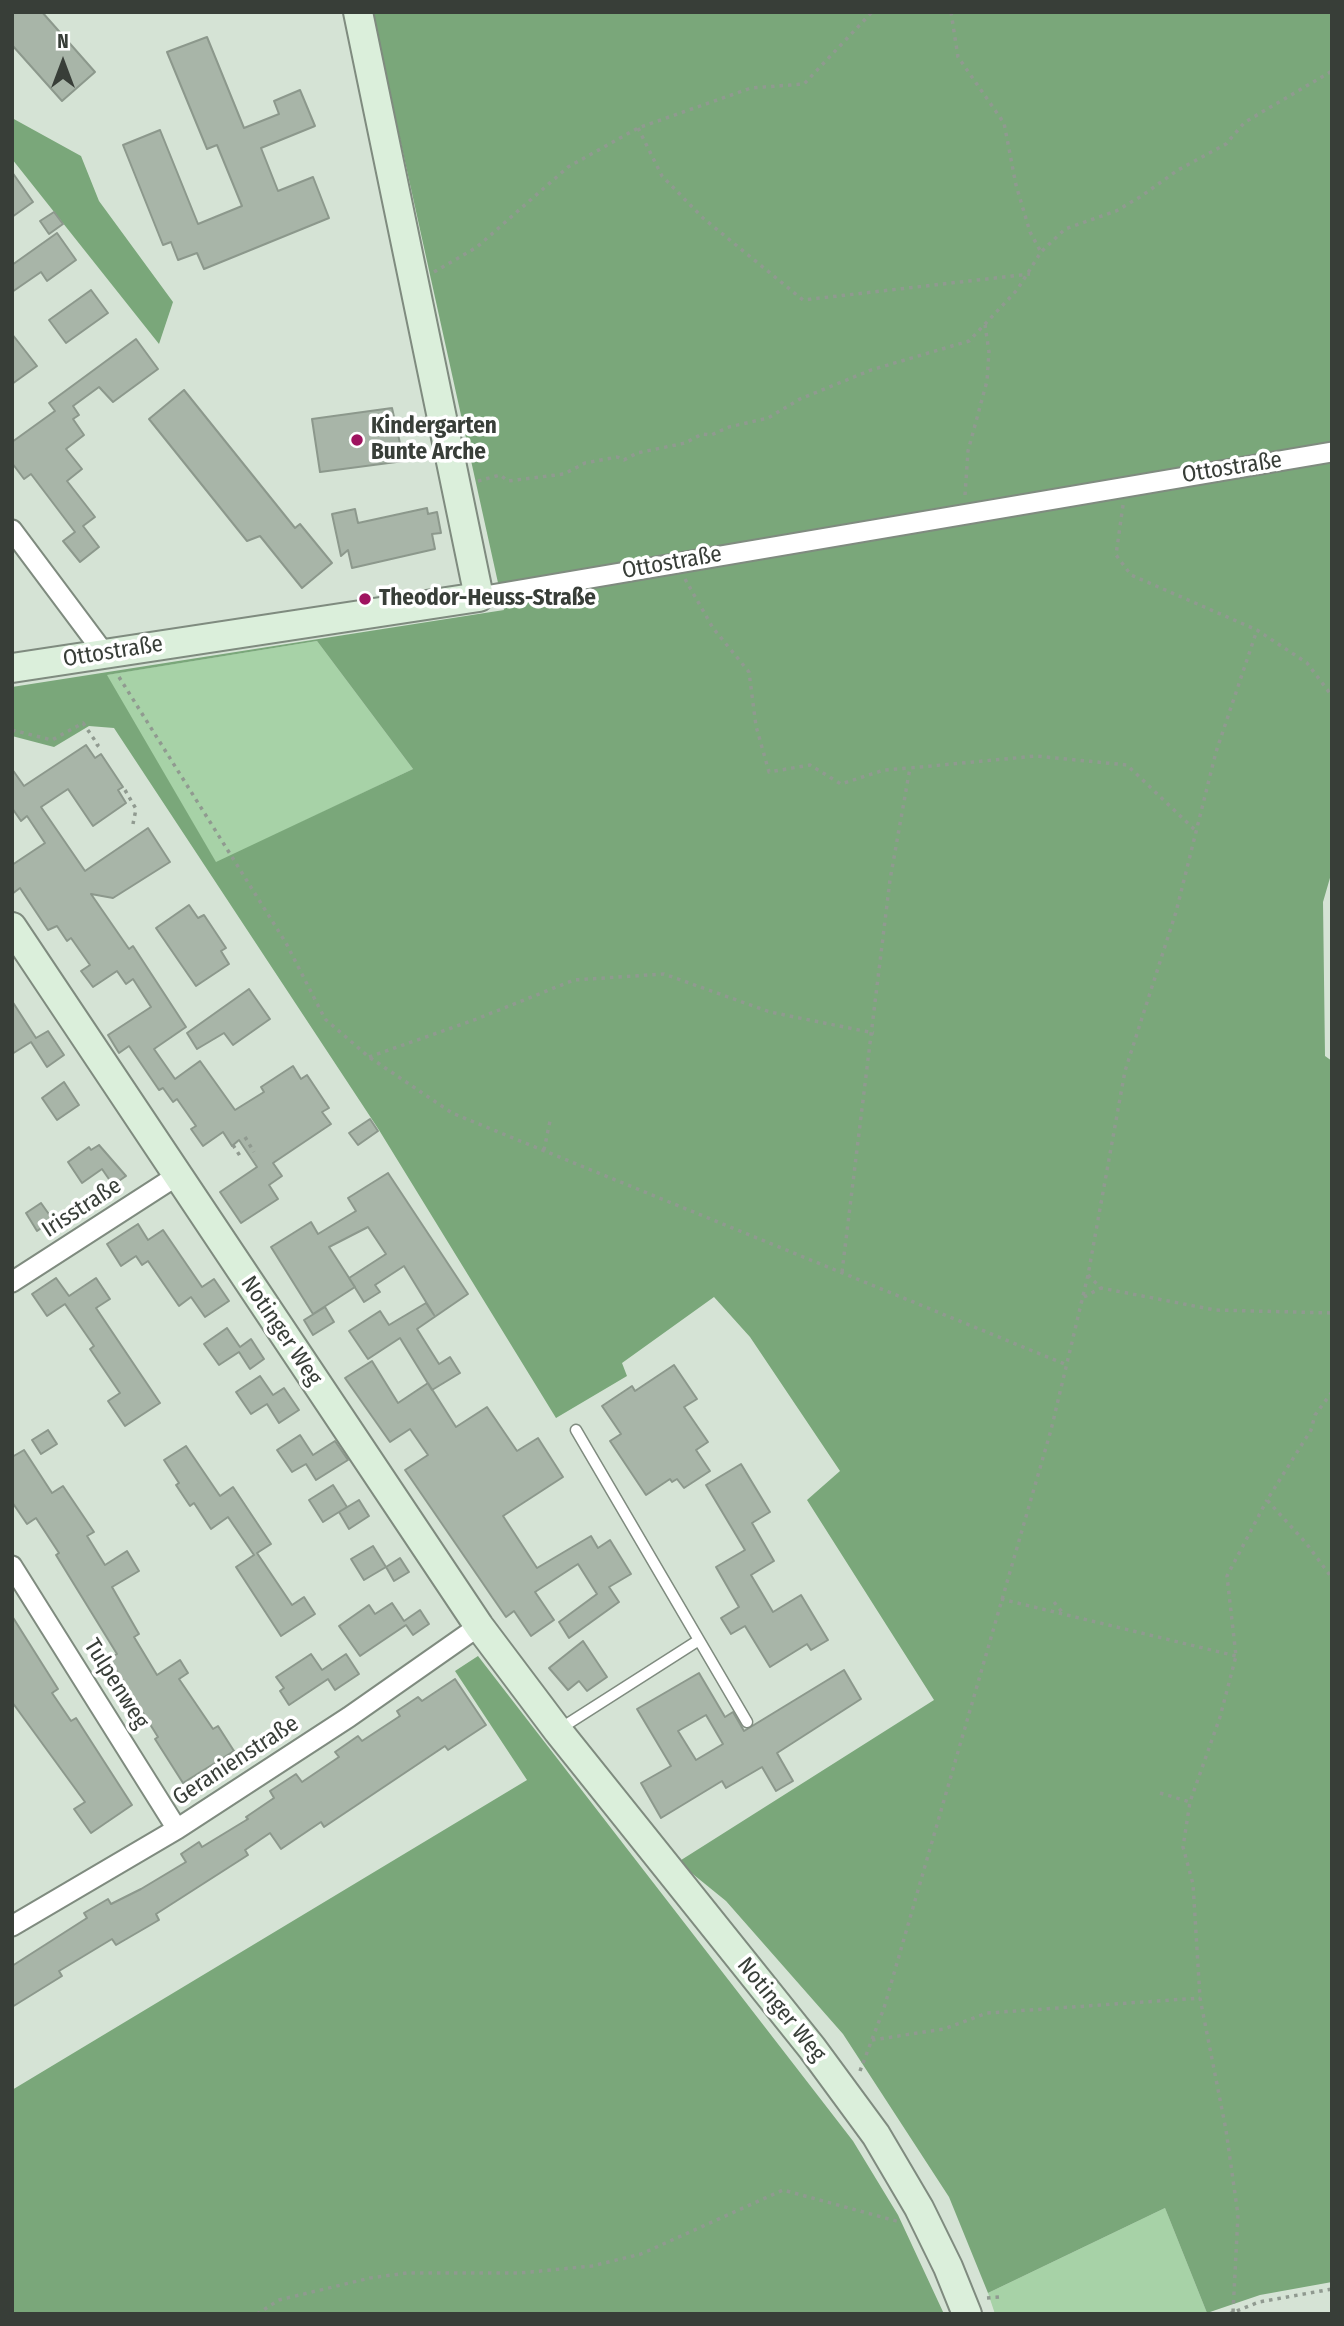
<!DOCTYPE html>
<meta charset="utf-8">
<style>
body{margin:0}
#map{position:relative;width:1344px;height:2326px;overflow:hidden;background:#d5e3d5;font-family:"Fira Sans Condensed",sans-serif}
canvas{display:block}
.frame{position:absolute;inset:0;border:14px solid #383e38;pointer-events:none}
.north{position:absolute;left:28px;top:28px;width:70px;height:70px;-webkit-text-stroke:5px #fff;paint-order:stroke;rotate:0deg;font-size:19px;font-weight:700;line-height:28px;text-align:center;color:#383e38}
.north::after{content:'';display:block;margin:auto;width:24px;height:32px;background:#383e38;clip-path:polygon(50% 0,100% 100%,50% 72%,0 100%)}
</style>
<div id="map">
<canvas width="1344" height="2326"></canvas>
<div class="frame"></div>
<div class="north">N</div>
</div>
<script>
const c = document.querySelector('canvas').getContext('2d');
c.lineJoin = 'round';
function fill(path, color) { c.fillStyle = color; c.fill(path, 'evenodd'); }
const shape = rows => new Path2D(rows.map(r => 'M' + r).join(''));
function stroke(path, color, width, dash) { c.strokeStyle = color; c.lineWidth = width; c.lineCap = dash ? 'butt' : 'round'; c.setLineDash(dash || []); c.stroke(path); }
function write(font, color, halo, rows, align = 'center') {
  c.font = font + ' "Fira Sans Condensed",sans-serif'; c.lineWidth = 7; c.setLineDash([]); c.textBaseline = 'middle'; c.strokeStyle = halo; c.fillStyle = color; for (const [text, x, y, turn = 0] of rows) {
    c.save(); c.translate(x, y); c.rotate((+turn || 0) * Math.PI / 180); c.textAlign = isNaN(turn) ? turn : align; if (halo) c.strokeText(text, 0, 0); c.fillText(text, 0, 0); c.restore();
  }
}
const green = shape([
 [317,641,413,769,216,863,106,675],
 [1165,2208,1207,2313,995,2314,988,2293]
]);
const forest = shape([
 [372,12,1332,12,1332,871,1323,902,1325,1056,1332,1061,1332,2282,1260,2295,1207,2313,1165,2208,988,2293,949,2197,843,2034,726,1901,678,1862,934,1700,807,1500,840,1471,750,1337,714,1297,622,1363,627,1376,556,1418,379,1130,114,728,89,726,54,747,12,736,12,687,504,610],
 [317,641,413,769,216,862,107,675],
 [12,118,81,156,99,201,173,302,159,344,12,159],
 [478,1656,853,2141,898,2215,944,2314,12,2314,12,2090,527,1780,455,1671]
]);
const building = shape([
 [12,12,42,12,95,72,62,101,12,45,12,12],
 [207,37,244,128,279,114,274,101,300,90,315,126,261,148,278,191,313,177,329,218,204,269,197,253,178,260,171,242,163,245,123,145,160,130,198,224,242,206,217,145,207,149,167,52,207,37],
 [12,172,33,202,12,217,12,172],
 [54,212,63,224,49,234,40,221,54,212],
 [57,233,76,260,47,281,41,272,12,292,12,265,57,233],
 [91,290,108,313,66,343,49,320,91,290],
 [12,334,37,366,12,384,12,334],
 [136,339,158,369,113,402,99,387,73,406,79,415,73,419,84,435,66,449,82,469,67,481,95,517,83,526,99,547,80,562,63,541,75,532,31,474,24,479,12,463,12,442,55,411,49,403,136,339],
 [184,390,295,528,300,524,332,563,302,588,260,536,247,541,149,419,184,390],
 [392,408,404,461,320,472,312,419,392,408],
 [427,508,428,514,437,512,441,533,432,534,435,549,352,568,348,550,341,556,332,514,355,509,358,523,427,508],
 [86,745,95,758,101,754,123,787,118,790,126,803,93,826,68,789,41,807,85,871,148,828,170,862,113,898,91,894,129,949,133,946,186,1027,154,1049,175,1079,200,1061,235,1110,264,1092,261,1087,293,1066,301,1079,307,1075,329,1108,322,1112,331,1124,273,1163,282,1176,269,1185,278,1199,241,1223,220,1192,257,1167,239,1140,232,1146,223,1132,203,1146,191,1129,196,1126,177,1099,173,1102,163,1088,159,1090,129,1046,119,1053,108,1035,151,1007,133,979,126,984,117,971,93,987,81,971,90,965,71,938,67,941,57,926,48,930,20,888,12,894,12,865,45,843,27,816,21,821,12,808,12,769,24,786,86,745],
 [189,905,198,918,204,915,226,948,221,951,229,964,196,986,156,928,189,905],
 [249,989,270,1019,233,1045,224,1033,197,1049,187,1033,249,989],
 [12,1001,36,1038,48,1031,64,1055,47,1067,31,1042,12,1054,12,1001],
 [64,1082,79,1105,57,1120,42,1098,64,1082],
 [370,1119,378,1131,358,1145,349,1133,370,1119],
 [99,1145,126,1176,113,1185,102,1169,82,1183,68,1162,89,1147,91,1150,99,1145],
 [388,1173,468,1294,417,1329,439,1364,450,1357,460,1373,432,1390,400,1338,368,1359,349,1331,380,1311,389,1325,426,1303,434,1315,404,1266,375,1285,380,1292,364,1302,349,1278,386,1254,368,1227,329,1247,355,1287,313,1314,271,1247,311,1222,318,1234,356,1211,348,1198,388,1173],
 [41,1203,53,1220,37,1231,26,1213,41,1203],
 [138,1224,148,1240,163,1230,202,1287,214,1279,229,1301,205,1317,191,1297,179,1306,148,1261,142,1265,136,1256,121,1266,107,1244,138,1224],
 [56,1278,69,1296,96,1278,110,1299,96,1308,160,1403,125,1426,108,1401,120,1393,90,1349,94,1346,65,1304,47,1316,32,1294,56,1278],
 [325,1307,334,1322,313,1335,304,1320,325,1307],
 [227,1328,240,1347,251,1339,264,1359,250,1369,239,1352,219,1365,204,1344,227,1328],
 [372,1361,398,1403,428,1383,456,1427,487,1407,517,1451,538,1438,563,1477,503,1516,537,1568,591,1536,598,1548,610,1540,631,1574,609,1587,619,1602,569,1638,559,1622,597,1594,578,1564,535,1592,554,1620,531,1636,514,1611,506,1617,405,1470,428,1455,410,1429,390,1442,345,1378,372,1361],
 [674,1365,697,1399,684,1407,708,1442,696,1450,710,1471,684,1488,677,1479,672,1482,670,1479,646,1495,610,1441,621,1434,602,1406,632,1386,635,1391,674,1365],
 [260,1376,273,1395,284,1388,299,1410,279,1423,267,1404,251,1414,236,1392,260,1376],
 [48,1430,57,1444,41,1454,32,1440,48,1430],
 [300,1435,313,1455,335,1441,348,1460,316,1480,306,1464,292,1472,277,1450,300,1435],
 [186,1446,220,1496,233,1487,271,1544,257,1553,292,1605,304,1597,315,1614,281,1636,236,1567,254,1555,228,1517,211,1529,194,1503,190,1506,176,1485,179,1483,164,1460,186,1446],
 [24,1450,52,1493,63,1486,94,1532,87,1536,105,1565,127,1551,139,1571,112,1587,139,1634,134,1637,157,1675,180,1660,188,1673,179,1679,213,1729,218,1726,234,1751,183,1783,155,1739,158,1737,109,1659,117,1654,56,1555,59,1553,36,1518,27,1524,12,1502,12,1457,24,1450],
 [741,1464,770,1512,752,1523,774,1561,751,1575,773,1612,801,1595,828,1640,811,1650,807,1644,770,1667,745,1626,731,1634,721,1618,739,1607,716,1567,745,1550,706,1485,741,1464],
 [333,1485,347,1507,323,1522,309,1500,333,1485],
 [359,1500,369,1516,349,1529,339,1512,359,1500],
 [373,1546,386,1567,364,1580,351,1559,373,1546],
 [400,1558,409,1572,394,1581,386,1567,400,1558],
 [392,1603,404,1621,420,1610,429,1624,413,1635,406,1625,360,1656,339,1626,369,1605,375,1614,392,1603],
 [12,1616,58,1689,52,1693,71,1721,76,1718,132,1805,91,1833,74,1809,85,1802,12,1702,12,1616],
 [583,1641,607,1677,587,1691,579,1681,568,1690,549,1668,583,1641],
 [311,1654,322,1670,346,1654,359,1674,335,1690,328,1679,289,1705,280,1691,284,1688,276,1677,311,1654],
 [844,1670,861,1699,777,1753,793,1781,776,1791,762,1767,726,1788,722,1781,661,1818,641,1783,671,1766,637,1709,699,1673,725,1717,733,1712,744,1731,844,1670],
 [706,1715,723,1744,696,1760,678,1731,706,1715],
 [455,1679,486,1725,448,1750,445,1746,324,1827,321,1822,281,1849,270,1833,245,1850,248,1855,156,1914,159,1920,116,1945,112,1939,59,1971,62,1976,12,2007,12,1966,87,1918,84,1913,108,1899,111,1904,141,1889,186,1862,181,1854,199,1842,202,1847,248,1819,246,1817,274,1798,270,1791,296,1774,302,1782,339,1757,335,1752,358,1736,362,1741,400,1716,397,1711,418,1697,422,1701,455,1679]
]);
const path = shape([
 [951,12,958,57,1004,123,1016,185,1030,232,1041,252],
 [638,128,662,176,703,218,803,300,1030,274],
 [434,272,477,247,568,167,638,128,751,88,804,84,872,12],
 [478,481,500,475,508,481,564,474,585,463,617,457,624,460,637,453,685,443,702,434,711,435,729,427,768,418,800,399,871,370,969,341,1017,290,1041,252,1065,229,1116,211,1140,197,1178,170,1226,144,1245,122,1332,71],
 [965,495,968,451,987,381,989,352,985,325],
 [1123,505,1116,555,1131,575,1257,630,1307,663,1332,696],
 [685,579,713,628,749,672,756,726,769,772,810,765,841,784,884,770,910,768],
 [119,677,286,943,325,1019,369,1057,452,1113,1067,1365],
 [12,730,52,740,83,723,98,745,93,749],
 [125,790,136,809,133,824],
 [369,1057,474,1020,574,980,664,974,770,1012,874,1033],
 [245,1137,254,1152],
 [233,1145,242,1159],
 [544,1150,550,1121],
 [842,1272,890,880,910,768,1036,756,1127,765,1196,831],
 [1088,1275,1101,1288,1215,1310,1332,1313],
 [1084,1297,1101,1288],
 [1332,1392,1315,1415,1311,1430,1267,1500,1306,1543,1332,1578],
 [1001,1599,1236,1656],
 [1054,1602,1062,1612],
 [1160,1793,1190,1802],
 [872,2040,944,2029,987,2013,1200,1998],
 [860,2071,884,2008,1051,1430,1088,1275,1125,1071,1176,912,1216,752,1257,630],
 [987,2298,1000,2297],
 [1233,2312,1238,2215,1226,2130,1200,1998,1193,1884,1183,1847,1190,1802,1220,1717,1236,1656,1227,1576,1267,1500],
 [257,2314,279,2300,370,2278,407,2273,520,2273,592,2266,641,2254,783,2190,900,2222],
 [1229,2314,1259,2302,1332,2289]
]);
const lane = shape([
 [576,1430,747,1722],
 [558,1730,699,1640]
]);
const street = shape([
 [12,530,104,653],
 [479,597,1332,452],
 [12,1282,178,1175],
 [12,1566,177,1829],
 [12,1926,177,1829,349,1717,479,1626]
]);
const secondary = shape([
 [12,668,479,597,358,12],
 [12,927,479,1626,558,1731,812,2048,876,2135,919,2208,948,2267,967,2314]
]);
const markers = [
 [357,440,7,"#9f135f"],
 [365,599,7,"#9f135f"]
];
const poiNames = [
 ["Kindergarten",371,427],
 ["Bunte Arche",371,453],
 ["Theodor-Heuss-Straße",379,599]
];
const streetNames = [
 ["Ottostraße",1232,468,-9],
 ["Ottostraße",672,563,-10],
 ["Ottostraße",113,652,-9],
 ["Irisstraße",82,1208,-33],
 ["Notinger Weg",281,1331,56],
 ["Tulpenweg",116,1684,58],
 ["Geranienstraße",236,1761,-33],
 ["Notinger Weg",781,2010,51]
];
fill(green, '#a7d2a7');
fill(forest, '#7aa77a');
fill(building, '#a8b5a8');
stroke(building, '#8c988c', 2);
stroke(lane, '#7f8b7f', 13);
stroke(street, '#7f8b7f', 23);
stroke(secondary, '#7f8b7f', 32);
stroke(path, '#909a90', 3.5, [3.5, 5]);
stroke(lane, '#fff', 10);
stroke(street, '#fff', 19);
stroke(secondary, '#dbefdb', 28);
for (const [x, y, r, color] of markers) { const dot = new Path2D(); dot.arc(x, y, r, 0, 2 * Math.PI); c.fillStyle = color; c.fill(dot); stroke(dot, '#fff', 2.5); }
write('bold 23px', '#383e38', '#fff', poiNames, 'left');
write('23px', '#383e38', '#fff', streetNames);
</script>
